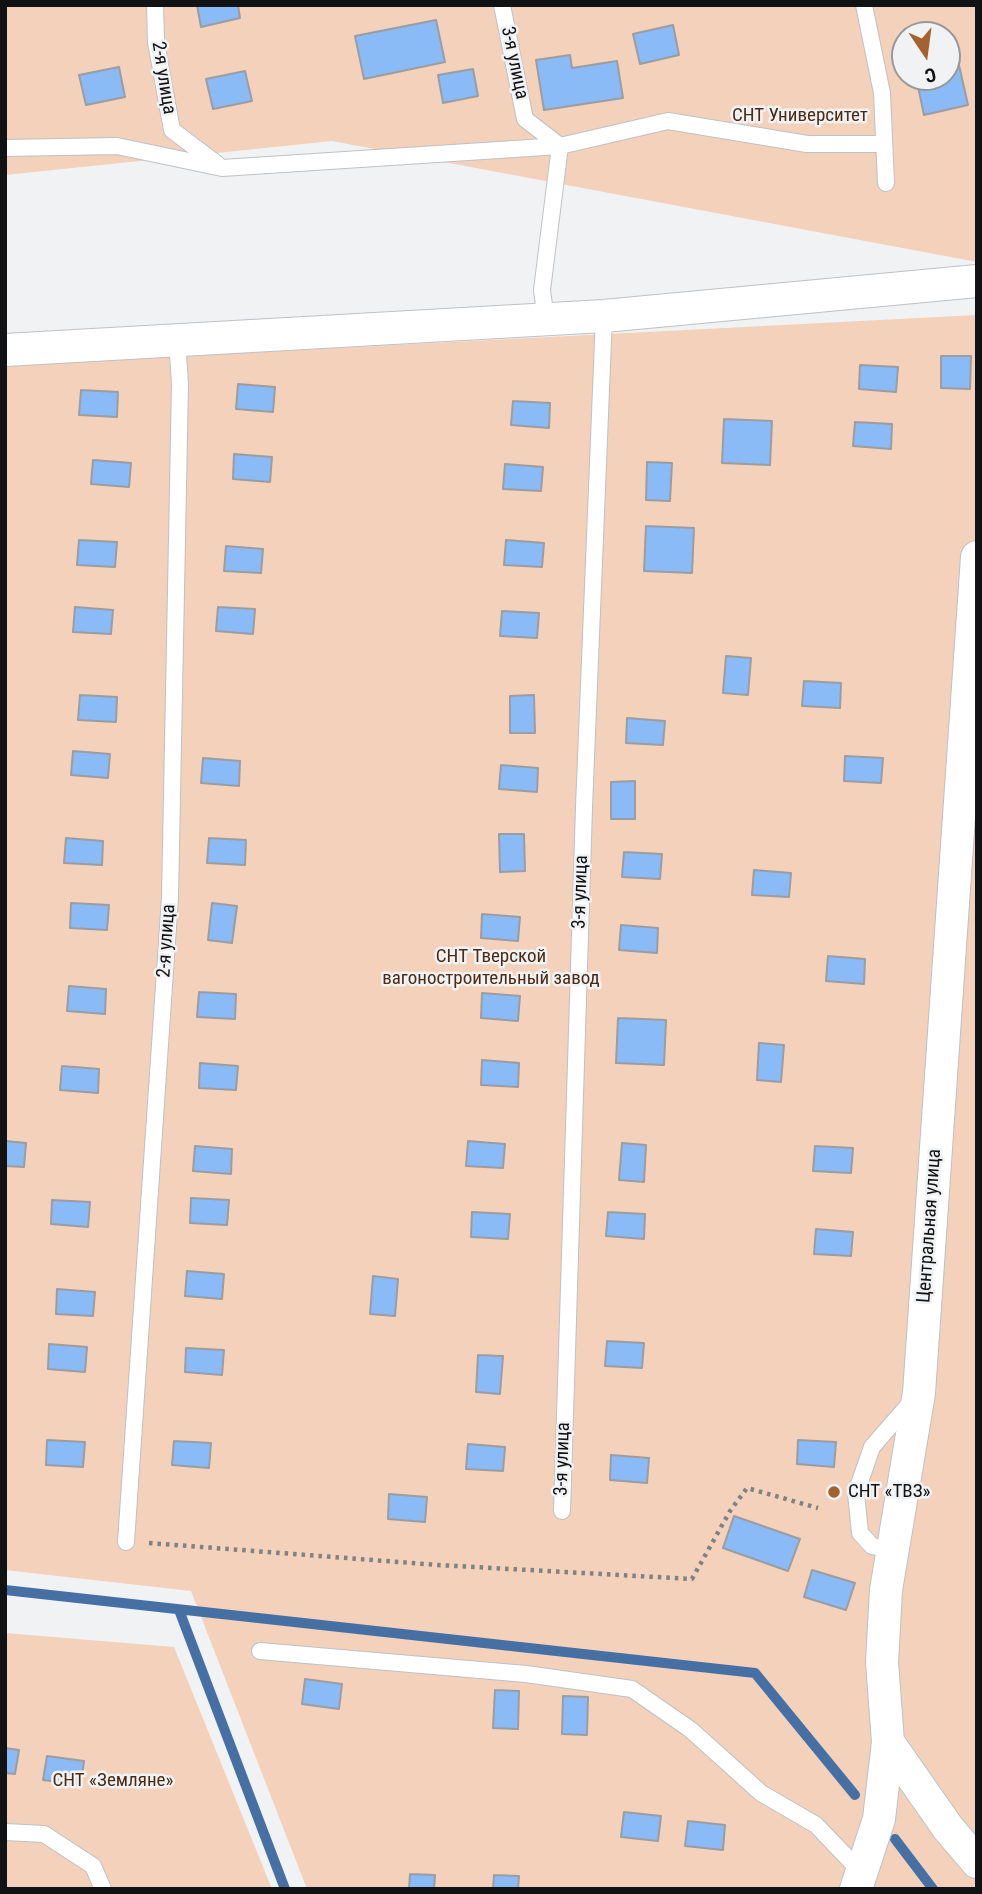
<!DOCTYPE html>
<meta charset="utf-8">
<style>
body{margin:0}
#map{position:relative;width:982px;height:1894px;overflow:hidden;background:#f0f2f4;font-family:"Roboto Condensed",sans-serif}
canvas{display:block}
.frame{position:absolute;inset:0;border:7px solid #111213;pointer-events:none}
.north{position:absolute;left:891px;top:21px;width:70px;height:70px;box-sizing:border-box;background:#f0f2f4;border:2px solid #97989a;border-radius:50%;rotate:167deg;font-size:19px;font-weight:700;line-height:28px;text-align:center;color:#111213}
.north::after{content:'';display:block;margin:auto;width:24px;height:32px;background:#a56231;clip-path:polygon(50% 0,100% 100%,50% 72%,0 100%)}
</style>
<div id="map">
<canvas width="982" height="1894"></canvas>
<div class="frame"></div>
<div class="north">С</div>
</div>
<script>
const c = document.querySelector('canvas').getContext('2d');
c.lineJoin = 'round';
function fill(path, color) { c.fillStyle = color; c.fill(path, 'evenodd'); }
const shape = rows => new Path2D(rows.map(r => 'M' + r).join(''));
function stroke(path, color, width, dash) { c.strokeStyle = color; c.lineWidth = width; c.lineCap = dash ? 'butt' : 'round'; c.setLineDash(dash || []); c.stroke(path); }
function write(font, color, halo, rows, align = 'center') {
  c.font = font + ' "Roboto Condensed",sans-serif'; c.lineWidth = 5; c.setLineDash([]); c.textBaseline = 'middle'; c.strokeStyle = halo; c.fillStyle = color; for (const [text, x, y, turn = 0] of rows) {
    c.save(); c.translate(x, y); c.rotate((+turn || 0) * Math.PI / 180); c.textAlign = isNaN(turn) ? turn : align; if (halo) c.strokeText(text, 0, 0); c.fillText(text, 0, 0); c.restore();
  }
}
const green = shape([
 [5,5,977,5,977,262,332,141,5,175],
 [905,35,947,35,947,77,905,77],
 [977,315,977,1889,307,1889,191,1591,5,1570,5,365],
 [5,1633,174,1647,272,1889,5,1889]
]);
const stream = shape([
 [5,1590,755,1673,855,1795],
 [179,1610,285,1889],
 [895,1839,933,1889]
]);
const building = shape([
 [197,5,238,5,240,18,201,27,197,5],
 [436,20,445,62,364,79,355,36,436,20],
 [673,25,679,55,640,64,633,34,673,25],
 [954,43,968,105,924,115,916,77,947,77,947,44,954,43],
 [570,55,572,68,617,61,623,98,544,110,536,60,570,55],
 [119,67,125,97,86,105,79,75,119,67],
 [473,69,478,96,443,103,438,75,473,69],
 [245,71,252,101,213,109,206,79,245,71],
 [941,356,971,356,970,389,941,388,941,356],
 [860,365,898,367,896,392,859,389,860,365],
 [238,384,275,387,273,412,236,409,238,384],
 [81,390,118,392,117,417,79,415,81,390],
 [513,401,550,403,549,428,511,425,513,401],
 [724,419,772,421,770,465,722,463,724,419],
 [855,422,892,424,891,449,853,446,855,422],
 [234,454,272,457,270,482,233,479,234,454],
 [93,460,131,463,129,487,91,484,93,460],
 [647,462,672,463,670,501,646,500,647,462],
 [505,464,543,467,541,491,503,489,505,464],
 [646,526,694,528,692,573,644,571,646,526],
 [79,540,117,542,115,567,77,565,79,540],
 [506,540,544,543,542,567,504,565,506,540],
 [226,546,263,549,261,573,224,571,226,546],
 [75,607,113,610,111,634,73,632,75,607],
 [218,607,255,609,253,634,216,631,218,607],
 [502,611,539,613,537,638,500,636,502,611],
 [726,656,751,658,748,695,723,693,726,656],
 [804,681,841,683,840,708,802,706,804,681],
 [80,695,117,697,116,722,78,720,80,695],
 [534,695,535,733,510,733,510,696,534,695],
 [627,718,665,721,663,745,626,743,627,718],
 [73,751,110,754,108,778,71,775,73,751],
 [845,756,883,758,881,783,844,781,845,756],
 [203,758,240,761,239,786,201,783,203,758],
 [501,765,538,768,537,792,499,789,501,765],
 [635,781,635,819,611,819,611,782,635,781],
 [499,834,524,834,525,871,500,872,499,834],
 [66,838,103,841,102,865,64,863,66,838],
 [209,838,246,840,245,865,207,863,209,838],
 [624,852,662,854,660,879,622,877,624,852],
 [754,870,791,873,789,897,752,895,754,870],
 [71,903,109,905,107,930,70,928,71,903],
 [212,903,237,906,232,943,208,940,212,903],
 [482,914,520,917,518,941,481,938,482,914],
 [621,925,658,928,657,953,619,950,621,925],
 [828,956,865,959,864,984,826,981,828,956],
 [69,986,106,989,105,1014,67,1011,69,986],
 [199,992,236,994,235,1019,197,1017,199,992],
 [482,993,520,996,518,1021,481,1018,482,993],
 [618,1018,666,1020,664,1065,616,1063,618,1018],
 [759,1043,784,1045,781,1082,757,1080,759,1043],
 [482,1060,519,1063,518,1087,481,1085,482,1060],
 [200,1063,238,1066,236,1090,199,1088,200,1063],
 [62,1066,99,1069,98,1093,60,1090,62,1066],
 [5,1141,26,1143,24,1167,5,1166,5,1141],
 [468,1141,505,1144,503,1168,466,1166,468,1141],
 [622,1143,646,1145,644,1182,619,1180,622,1143],
 [195,1146,232,1149,231,1174,193,1171,195,1146],
 [815,1146,853,1148,851,1173,813,1171,815,1146],
 [191,1198,229,1200,227,1225,190,1223,191,1198],
 [52,1200,90,1202,88,1227,51,1224,52,1200],
 [472,1212,510,1214,508,1239,471,1237,472,1212],
 [608,1212,645,1214,644,1239,606,1236,608,1212],
 [816,1229,853,1232,851,1256,814,1254,816,1229],
 [187,1271,224,1274,222,1299,185,1296,187,1271],
 [373,1276,398,1279,395,1316,370,1314,373,1276],
 [57,1289,95,1292,93,1316,56,1314,57,1289],
 [607,1341,644,1343,642,1368,605,1366,607,1341],
 [49,1344,87,1347,85,1372,48,1369,49,1344],
 [186,1348,224,1350,222,1375,185,1372,186,1348],
 [478,1355,503,1356,500,1394,476,1392,478,1355],
 [47,1440,85,1442,83,1467,46,1465,47,1440],
 [798,1440,836,1442,834,1467,797,1464,798,1440],
 [174,1441,211,1443,209,1468,172,1465,174,1441],
 [468,1444,505,1447,503,1471,466,1469,468,1444],
 [611,1455,649,1458,647,1483,610,1480,611,1455],
 [389,1494,427,1497,425,1522,388,1519,389,1494],
 [734,1516,800,1539,788,1571,723,1548,734,1516],
 [812,1570,855,1583,846,1610,804,1597,812,1570],
 [305,1679,342,1684,339,1709,302,1704,305,1679],
 [495,1690,519,1691,518,1729,493,1728,495,1690],
 [563,1696,588,1697,587,1735,562,1734,563,1696],
 [5,1748,19,1750,15,1774,5,1773,5,1748],
 [47,1756,84,1761,81,1785,43,1780,47,1756],
 [624,1812,661,1816,658,1841,621,1837,624,1812],
 [688,1821,725,1825,723,1850,685,1846,688,1821],
 [410,1874,435,1875,434,1889,409,1889,410,1874],
 [494,1875,519,1876,518,1889,493,1889,494,1875]
]);
const path = shape([
 [149,1543,438,1565,692,1579,730,1511,747,1488,818,1508]
]);
const lane = shape([
 [155,5,156,42,172,130,217,164],
 [502,5,525,119,560,146,542,290,546,320],
 [864,5,882,93,886,183],
 [5,148,117,146,222,168,560,146,668,121,807,144,884,144],
 [562,1511,584,807,604,316],
 [126,1542,170,898,180,384,177,339],
 [892,1550,872,1546,860,1533,856,1493,872,1447,912,1401],
 [260,1651,526,1674,632,1689,691,1730,761,1793,816,1825,861,1872],
 [5,1832,44,1834,93,1866,103,1889]
]);
const street = shape([
 [5,350,604,316,977,281],
 [888,1742,948,1828,977,1862],
 [856,1889,879,1819,888,1742,882,1662,886,1590,919,1393,977,557]
]);
const markers = [
 [834,1492,7,"#a56231"]
];
const streetNames = [
 ["3-я улица",514,63,78],
 ["2-я улица",163,78,81],
 ["3-я улица",581,892,-88],
 ["2-я улица",167,941,-86],
 ["Центральная улица",930,1226,-86],
 ["3-я улица",563,1459,-88]
];
const parkNames = [
 ["СНТ Университет",800,116],
 ["СНТ Тверской",491,957],
 ["вагоностроительный завод",491,979],
 ["СНТ «Земляне»",113,1781]
];
const poiNames = [
 ["СНТ «ТВЗ»",848,1492]
];
fill(green, '#f3d1bb');
stroke(stream, '#4670a3', 10);
fill(building, '#8abbf6');
stroke(building, '#9b9da0', 2);
stroke(lane, '#bfc1c4', 18);
stroke(street, '#bfc1c4', 34);
stroke(path, '#7f8182', 4.5, [3.5, 5]);
stroke(lane, '#fff', 16);
stroke(street, '#fff', 32);
for (const [x, y, r, color] of markers) { const dot = new Path2D(); dot.arc(x, y, r, 0, 2 * Math.PI); c.fillStyle = color; c.fill(dot); stroke(dot, '#f0f2f4', 2.5); }
write('19px', '#111213', '#f0f2f4', streetNames);
write('19px', '#4c2b12', '#f0f2f4', parkNames);
write('19px', '#111213', '#f0f2f4', poiNames, 'left');
</script>
